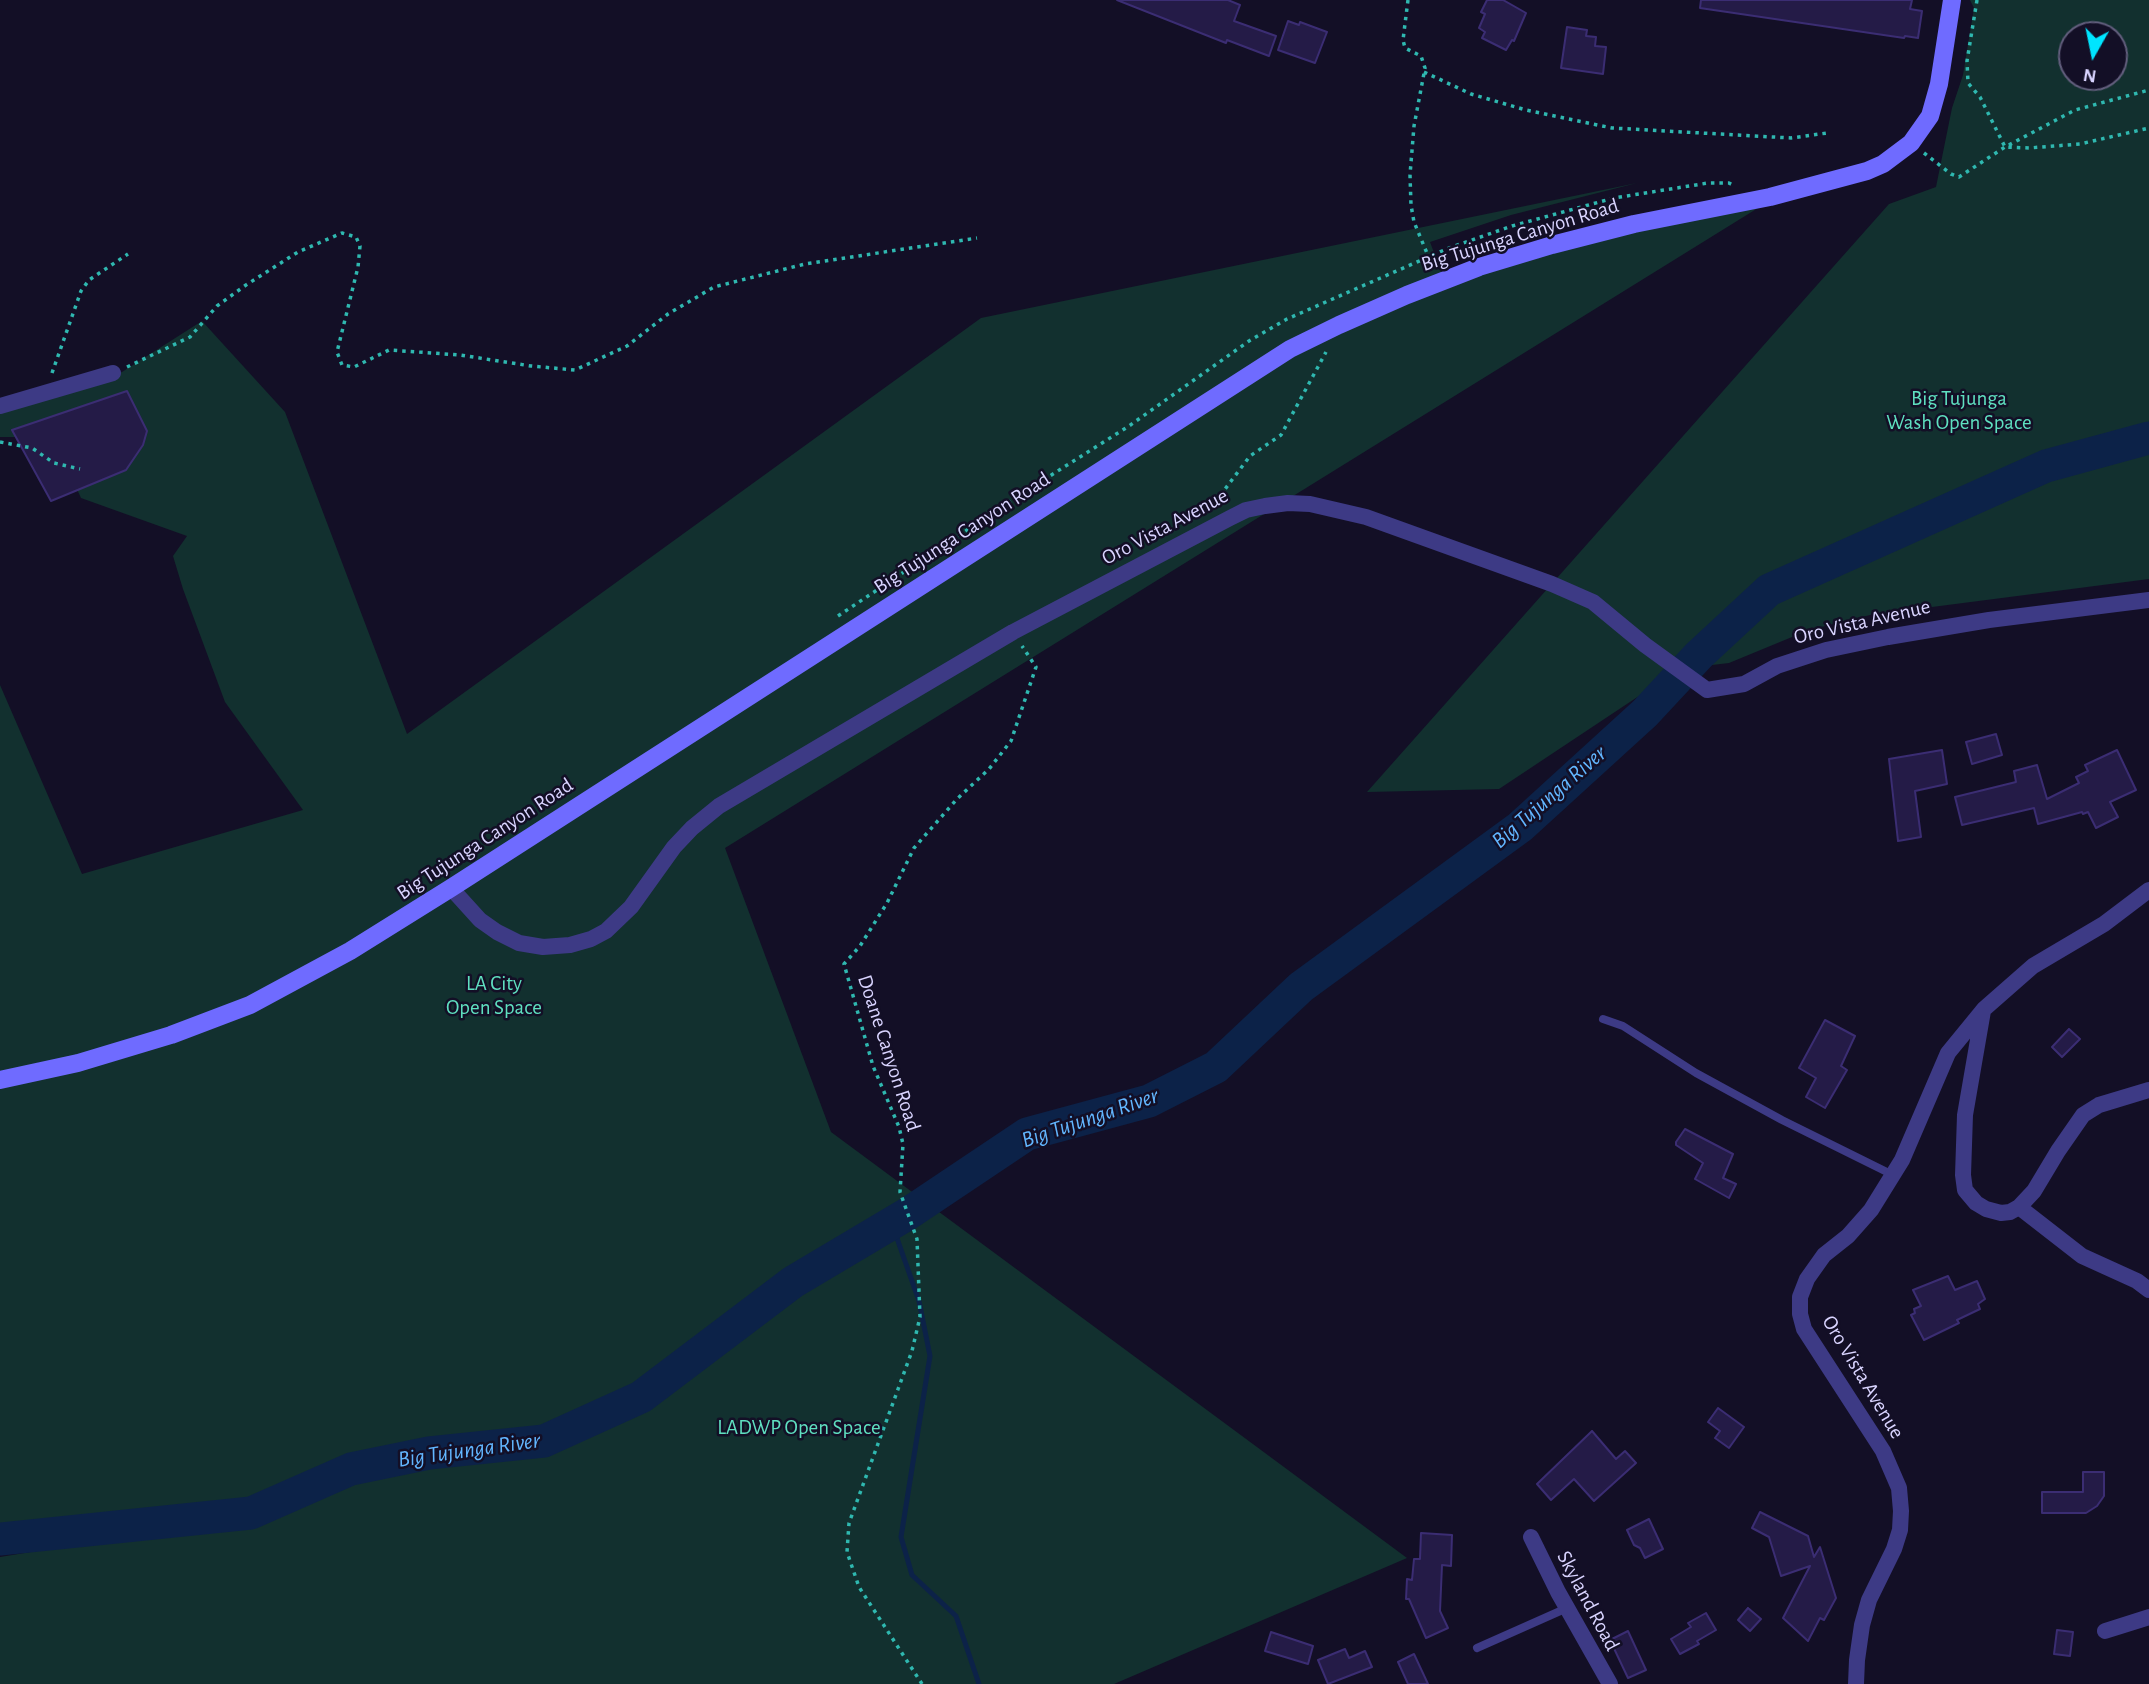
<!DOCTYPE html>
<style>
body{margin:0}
#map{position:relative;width:2149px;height:1684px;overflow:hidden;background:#130f26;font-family:"Alegreya Sans",sans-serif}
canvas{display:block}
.north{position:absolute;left:2058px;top:21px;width:70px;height:70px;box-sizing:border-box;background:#130f26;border:2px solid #625e7d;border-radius:50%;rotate:189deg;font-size:19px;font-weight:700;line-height:28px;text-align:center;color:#d9d4ff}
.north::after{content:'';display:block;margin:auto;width:24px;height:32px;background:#00e5ff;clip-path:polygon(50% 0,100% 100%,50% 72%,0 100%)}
</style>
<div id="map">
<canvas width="2149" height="1684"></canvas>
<div class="north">N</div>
</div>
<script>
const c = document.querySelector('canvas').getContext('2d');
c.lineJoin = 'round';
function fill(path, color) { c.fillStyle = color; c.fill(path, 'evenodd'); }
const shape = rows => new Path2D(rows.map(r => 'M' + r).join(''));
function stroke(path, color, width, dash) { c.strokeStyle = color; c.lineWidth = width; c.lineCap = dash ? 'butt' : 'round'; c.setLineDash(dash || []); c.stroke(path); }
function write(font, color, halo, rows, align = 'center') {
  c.font = font + ' "Alegreya Sans",sans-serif'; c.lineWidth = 5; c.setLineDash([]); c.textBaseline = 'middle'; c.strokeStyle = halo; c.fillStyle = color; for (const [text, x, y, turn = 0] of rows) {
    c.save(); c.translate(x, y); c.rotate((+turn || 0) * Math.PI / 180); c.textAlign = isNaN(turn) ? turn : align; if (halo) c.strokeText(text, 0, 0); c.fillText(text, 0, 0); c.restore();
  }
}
const green = shape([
 [1970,0,2149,0,2149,579,1870,615,1809,630,1729,663,1712,665,1696,663,1681,656,1669,676,1499,789,1367,792,1889,204,1936,187,1952,108,1963,75,1974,8],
 [2072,35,2114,35,2114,77,2072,77],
 [1637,183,1511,215,1430,242,1443,277,1787,190,725,848,831,1132,1407,1558,1114,1684,0,1684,0,1557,263,1514,266,1504,0,1546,0,685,82,874,303,810,225,702,183,589,173,556,187,536,81,498,53,437,0,437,0,404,122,372,202,321,285,412,407,734,981,318]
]);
const stream = shape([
 [892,1224,919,1301,930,1356,901,1537,912,1575,956,1616,979,1684]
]);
const river = shape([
 [0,1539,251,1513,351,1469,429,1453,544,1441,641,1397,793,1282,909,1213,1027,1134,1149,1101,1216,1067,1301,987,1520,827,1645,713,1699,655,1769,590,2046,466,2149,438]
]);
const building = shape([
 [1117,0,1228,0,1240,5,1234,21,1276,36,1269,56,1227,40,1226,43,1117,0],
 [1487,0,1503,0,1526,13,1514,41,1512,40,1506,50,1482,38,1485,32,1479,28,1485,14,1481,12,1487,0],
 [1701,0,1912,0,1910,9,1922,11,1918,38,1905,36,1904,38,1700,8,1701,0],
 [1288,21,1299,25,1300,22,1327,32,1315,63,1278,50,1288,21],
 [1567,27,1587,30,1586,36,1596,37,1595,46,1606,47,1603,74,1561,68,1567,27],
 [127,391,147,431,143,445,126,470,51,501,12,430,127,391],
 [1996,734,2002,755,1972,764,1966,742,1996,734],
 [1942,750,1947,784,1915,791,1921,837,1898,841,1889,759,1942,750],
 [2117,750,2136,790,2110,802,2118,817,2096,828,2088,812,2083,814,2082,812,2038,824,2034,808,1962,825,1955,797,2016,782,2014,771,2037,765,2047,799,2079,783,2076,777,2088,771,2085,765,2117,750],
 [1825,1020,1855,1036,1841,1066,1847,1070,1825,1108,1806,1097,1816,1078,1799,1068,1825,1020],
 [2069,1029,2080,1039,2062,1057,2052,1047,2069,1029],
 [1685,1129,1733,1154,1723,1178,1736,1184,1729,1198,1695,1179,1703,1163,1676,1145,1676,1142,1685,1129],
 [1948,1276,1955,1290,1977,1281,1985,1299,1978,1304,1980,1309,1957,1320,1959,1323,1924,1340,1911,1315,1915,1313,1914,1309,1921,1306,1913,1290,1948,1276],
 [1718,1408,1744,1427,1729,1448,1715,1438,1720,1431,1708,1422,1718,1408],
 [1592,1431,1616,1459,1625,1451,1636,1463,1594,1501,1574,1479,1551,1500,1537,1484,1592,1431],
 [2083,1472,2104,1472,2104,1496,2097,1506,2086,1513,2042,1513,2042,1492,2083,1492,2083,1472],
 [1760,1512,1808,1536,1814,1557,1820,1547,1836,1598,1824,1620,1820,1618,1808,1641,1783,1618,1810,1566,1781,1576,1769,1537,1752,1528,1760,1512],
 [1649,1519,1663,1549,1645,1558,1640,1548,1634,1545,1627,1530,1649,1519],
 [1421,1533,1452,1535,1451,1566,1442,1565,1440,1611,1448,1628,1426,1638,1409,1599,1406,1599,1407,1579,1412,1580,1414,1559,1420,1559,1421,1533],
 [1748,1608,1761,1619,1750,1631,1738,1620,1748,1608],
 [1706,1613,1716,1630,1697,1641,1699,1644,1680,1654,1671,1639,1691,1627,1688,1623,1706,1613],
 [2057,1630,2073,1632,2070,1656,2054,1654,2057,1630],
 [1628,1631,1646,1670,1628,1678,1610,1640,1628,1631],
 [1271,1632,1313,1646,1308,1664,1265,1651,1271,1632],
 [1345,1649,1349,1658,1365,1651,1372,1667,1328,1684,1318,1660,1345,1649],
 [1414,1654,1428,1684,1408,1684,1398,1662,1414,1654]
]);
const path = shape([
 [1408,0,1403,40,1405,48,1421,56,1425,68,1414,126,1410,175,1411,205,1414,222,1429,258],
 [1977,0,1967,61,1968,83,1980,97,2005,147,2029,148,2080,144,2149,128],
 [1424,72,1471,94,1526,110,1612,128,1791,138,1827,133],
 [1924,153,1951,174,1959,177,2005,147,2075,110,2149,90],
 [127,367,190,337,217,306,246,285,298,252,342,233,356,237,360,246,358,267,337,352,342,365,354,367,389,350,460,355,531,366,575,370,627,346,668,314,714,287,805,264,977,238],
 [52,373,81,291,89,280,128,254],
 [0,442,32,448,54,463,80,469],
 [1210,509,1250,456,1281,435,1326,352],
 [838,616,1015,498,1129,426,1249,341,1287,319,1449,248,1512,226,1614,198,1708,183,1729,183,1735,186],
 [922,1684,859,1587,847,1552,849,1523,912,1351,920,1317,917,1239,900,1192,903,1144,899,1127,873,1066,844,964,860,946,887,903,914,848,957,799,989,769,1011,741,1036,667,1022,646]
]);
const lane = shape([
 [1603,1019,1623,1026,1696,1073,1782,1120,1893,1175],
 [1477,1648,1567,1608]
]);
const street = shape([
 [0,406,113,373],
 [451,888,480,920,497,932,519,943,543,947,570,945,591,939,606,931,631,907,674,847,692,828,719,806,1013,632,1230,518,1246,510,1265,506,1288,503,1310,504,1366,517,1552,584,1593,602,1645,645,1707,690,1744,684,1777,666,1826,650,1888,637,1989,620,2149,600],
 [1983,1011,1965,1115,1963,1175,1965,1190,1976,1203,1986,1209,2001,1213,2010,1212,2019,1207,2034,1191,2058,1151,2083,1115,2099,1105,2149,1090],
 [2019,1207,2082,1256,2137,1281,2149,1290],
 [1531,1537,1558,1592,1610,1684],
 [2105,1631,2149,1617],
 [1856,1684,1857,1660,1862,1625,1869,1600,1894,1549,1900,1530,1901,1511,1899,1488,1883,1451,1804,1329,1800,1314,1800,1297,1807,1279,1824,1255,1848,1236,1871,1210,1902,1160,1948,1053,1984,1009,2033,966,2104,924,2149,890]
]);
const secondary = shape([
 [0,1080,78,1063,171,1035,250,1005,350,951,451,888,1290,349,1339,325,1407,295,1479,267,1552,245,1634,224,1770,197,1867,171,1883,164,1911,143,1930,116,1939,84,1952,0]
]);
const streetNames = [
 ["Big Tujunga Canyon Road",1520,235,-17],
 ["Oro Vista Avenue",1165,527,-28],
 ["Big Tujunga Canyon Road",962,533,-33],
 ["Oro Vista Avenue",1862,622,-13],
 ["Big Tujunga Canyon Road",485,839,-33],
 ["Doane Canyon Road",889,1053,72],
 ["Oro Vista Avenue",1863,1377,59],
 ["Skyland Road",1588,1601,62]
];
const parkNames = [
 ["Big Tujunga",1959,399],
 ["Wash Open Space",1959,423],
 ["LA City",494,984],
 ["Open Space",494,1008],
 ["LADWP Open Space",799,1428]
];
const waterNames = [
 ["Big Tujunga River",1549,797,-41],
 ["Big Tujunga River",1090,1118,-19],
 ["Big Tujunga River",469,1450,-8]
];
fill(green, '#12302f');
stroke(stream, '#0c2248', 5);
stroke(river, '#0c2248', 33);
fill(building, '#241b47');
stroke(building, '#3b2d73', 2);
stroke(path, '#2fb8b0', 3.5, [3.5, 5]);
stroke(lane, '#3d3a85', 8);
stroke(street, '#3d3a85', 16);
stroke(secondary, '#6f6bff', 18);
write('21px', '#d9d4ff', '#130f26', streetNames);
write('21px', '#5fe0c0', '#130f26', parkNames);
write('italic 23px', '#62b6ff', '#130f26', waterNames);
</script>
